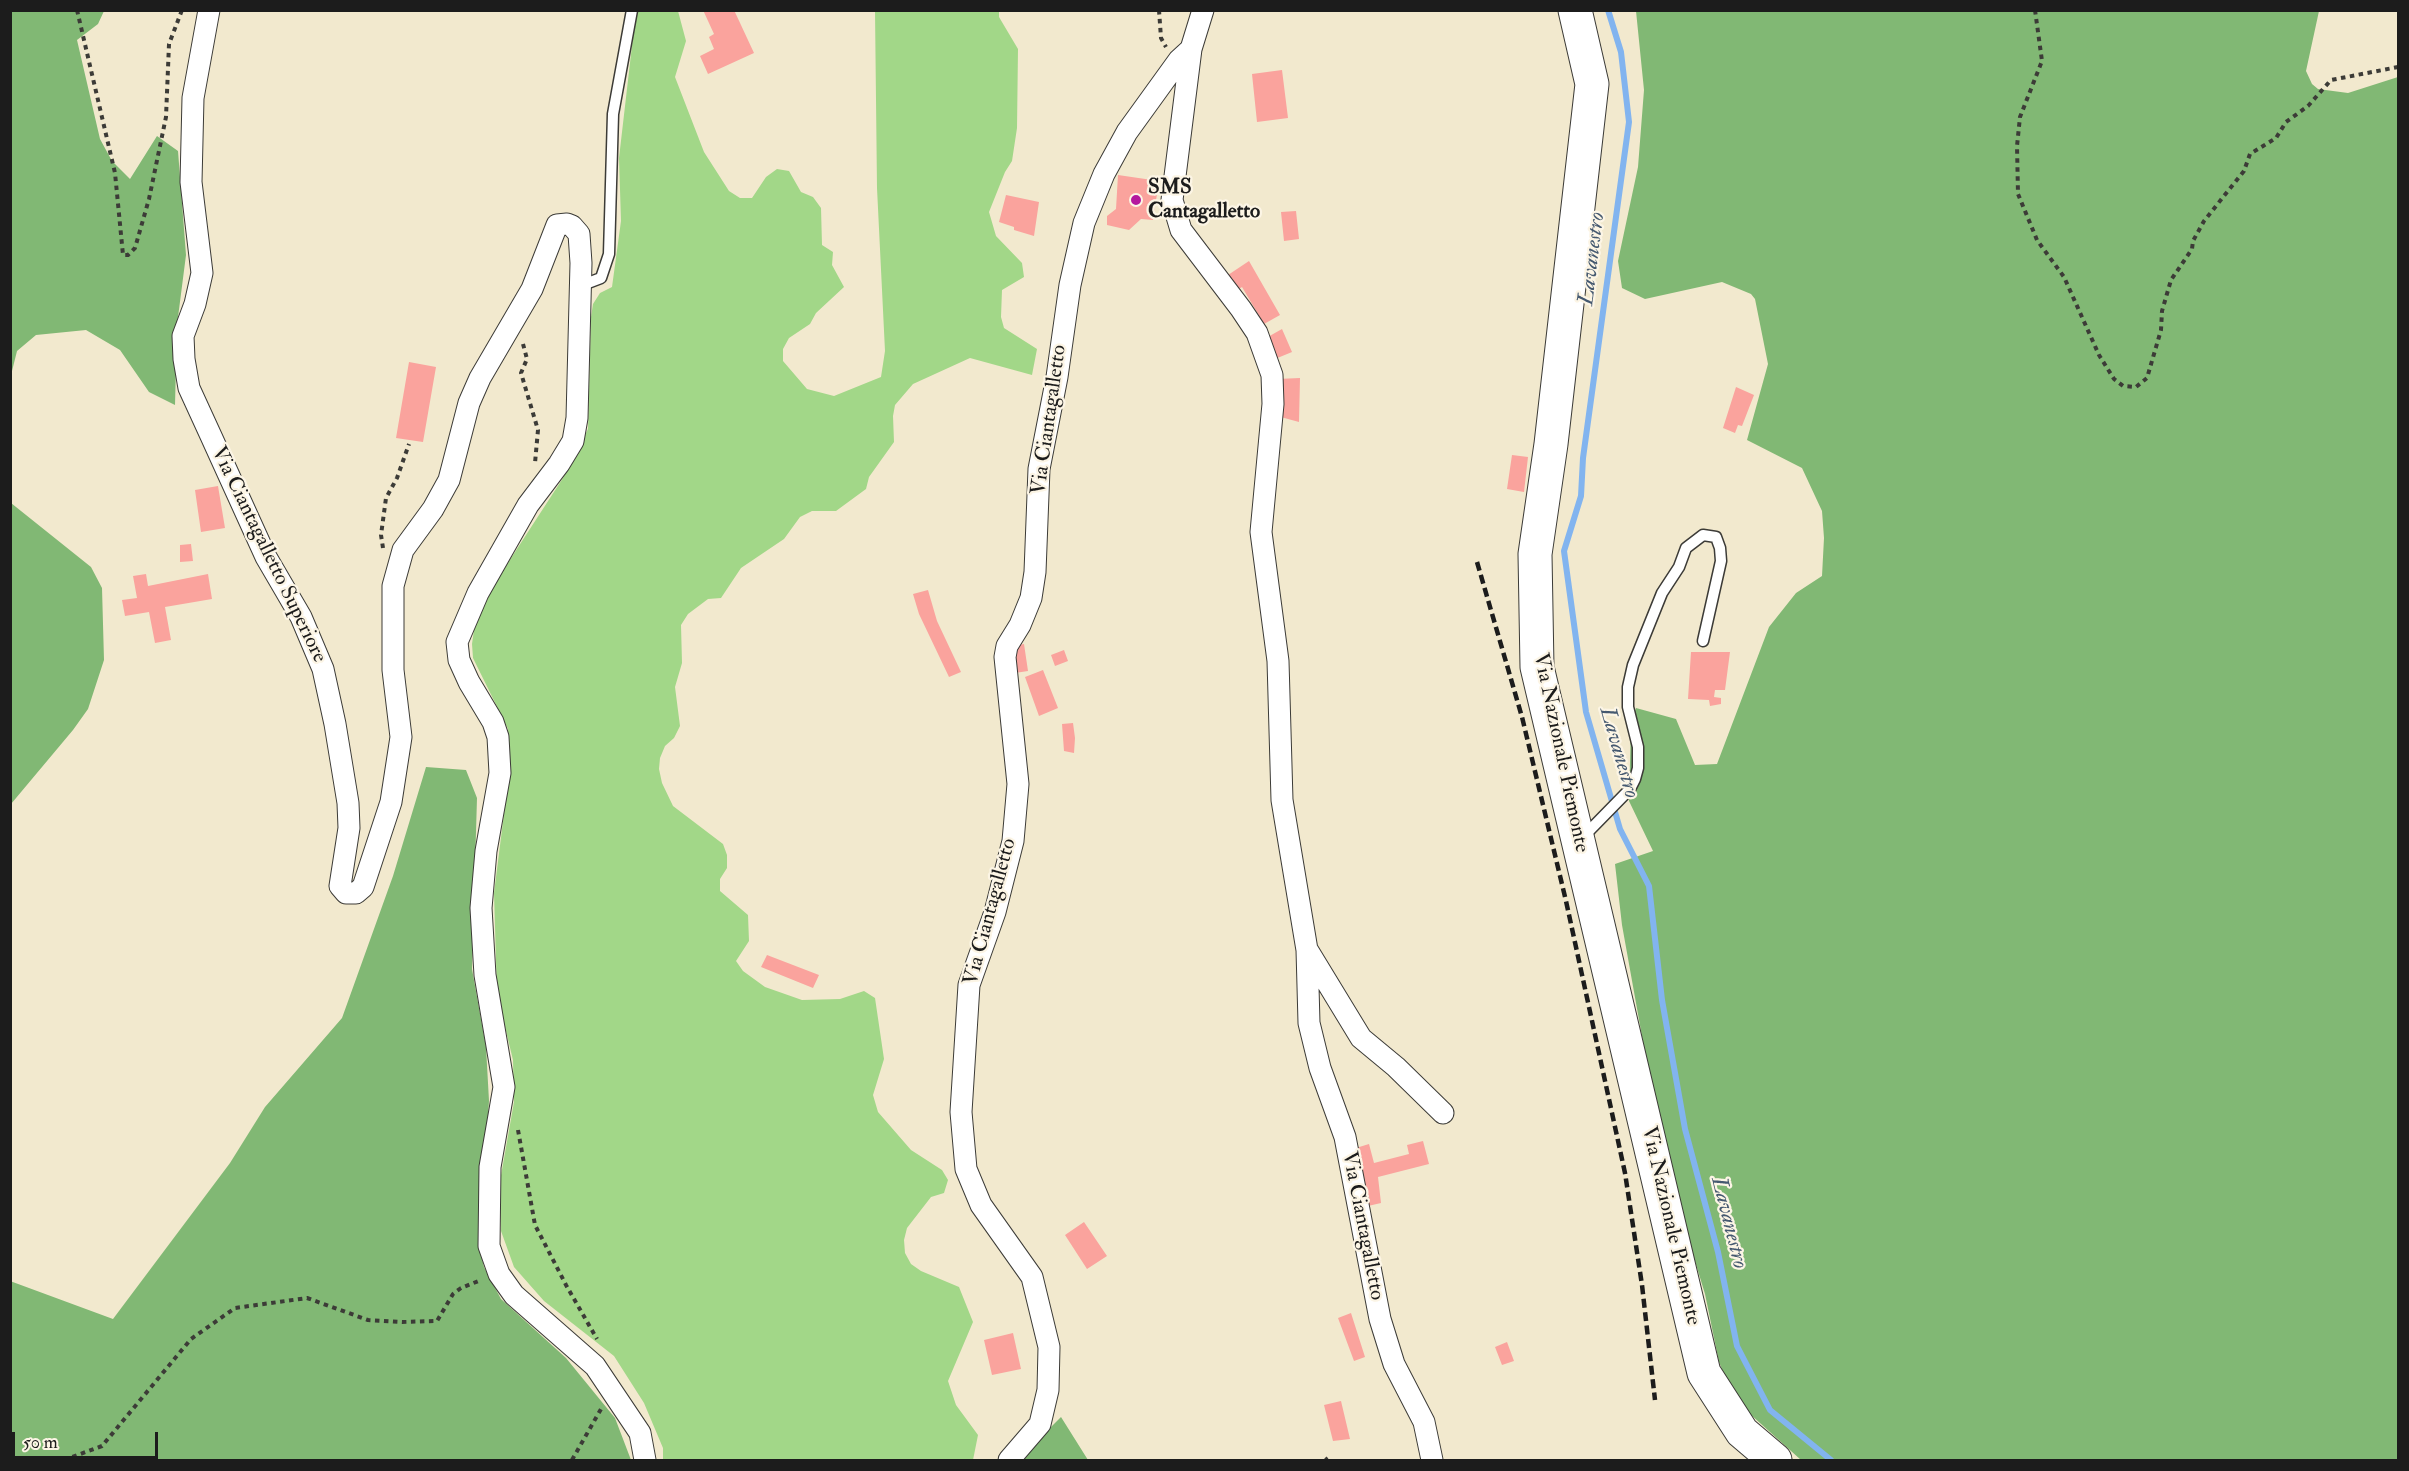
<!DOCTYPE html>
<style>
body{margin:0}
#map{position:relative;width:2409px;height:1471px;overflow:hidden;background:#f2e9ce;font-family:"IM FELL Double Pica",serif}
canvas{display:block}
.frame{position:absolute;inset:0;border:12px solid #1c1c1c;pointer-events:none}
.scale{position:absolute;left:12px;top:1432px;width:146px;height:27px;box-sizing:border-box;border:3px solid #1c1c1c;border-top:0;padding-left:8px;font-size:18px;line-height:21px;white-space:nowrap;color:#1c1c1c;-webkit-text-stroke:4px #fcf5e5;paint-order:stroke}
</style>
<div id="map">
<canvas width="2409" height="1471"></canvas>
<div class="frame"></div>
<div class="scale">50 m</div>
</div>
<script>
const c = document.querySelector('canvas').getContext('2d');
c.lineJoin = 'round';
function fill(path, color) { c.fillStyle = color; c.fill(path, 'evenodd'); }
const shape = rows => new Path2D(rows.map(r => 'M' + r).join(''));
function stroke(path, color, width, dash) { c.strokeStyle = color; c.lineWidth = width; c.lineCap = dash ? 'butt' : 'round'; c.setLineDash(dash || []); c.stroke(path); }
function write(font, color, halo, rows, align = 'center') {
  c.font = font + ' "IM FELL Double Pica",serif'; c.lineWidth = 4.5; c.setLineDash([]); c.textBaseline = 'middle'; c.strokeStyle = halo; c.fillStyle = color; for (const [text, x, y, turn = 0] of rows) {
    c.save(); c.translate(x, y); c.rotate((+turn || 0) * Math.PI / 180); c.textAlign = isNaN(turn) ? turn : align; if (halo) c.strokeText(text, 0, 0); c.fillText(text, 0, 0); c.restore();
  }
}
const green = shape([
 [636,11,678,11,686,41,675,77,704,152,729,191,740,198,752,198,766,177,777,169,789,171,801,192,813,197,821,208,822,245,833,252,832,265,844,287,816,313,810,324,789,338,783,349,783,361,807,389,834,396,881,377,885,351,877,188,875,11,999,11,999,17,1018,49,1017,128,1012,161,1005,172,989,212,996,236,1022,263,1024,277,1002,290,1001,317,1004,328,1037,349,1032,375,970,358,913,384,895,405,893,416,894,442,869,477,866,489,836,511,812,511,800,517,784,539,741,568,721,598,708,599,688,614,681,625,682,663,675,687,680,726,674,738,665,746,660,758,659,769,662,783,673,806,723,844,727,855,727,868,720,879,720,891,748,915,749,941,736,961,743,971,765,987,802,1000,840,999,864,991,875,998,884,1059,873,1095,878,1112,911,1150,942,1170,948,1180,944,1193,931,1197,907,1228,904,1240,905,1253,911,1264,921,1271,959,1287,973,1322,948,1381,956,1405,978,1435,973,1460,663,1460,663,1448,644,1403,614,1356,544,1301,514,1267,501,1231,500,1181,514,1102,513,1060,497,994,494,893,509,774,508,729,473,658,472,644,474,630,489,592,563,478,588,429,591,317,593,304,600,293,612,287,621,221,619,158]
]);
const forest = shape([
 [11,11,104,11,98,24,77,40,100,139,112,161,130,179,157,136,178,151,186,255,177,325,175,405,149,392,120,350,86,330,36,335,17,351,11,375],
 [1636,11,2319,11,2306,71,2312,84,2318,89,2348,93,2398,77,2398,1460,1801,1460,1740,1405,1730,1389,1719,1362,1705,1294,1664,1159,1622,925,1615,864,1653,851,1629,801,1631,724,1636,708,1676,719,1695,765,1717,764,1769,627,1796,593,1822,576,1824,538,1822,511,1802,468,1747,440,1768,364,1755,299,1751,294,1722,282,1645,299,1622,288,1618,261,1638,167,1644,90],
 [11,503,91,567,102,588,104,660,88,709,73,730,11,804],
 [426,767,466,770,477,798,472,969,486,1047,489,1101,479,1244,484,1267,501,1299,566,1358,615,1418,631,1460,11,1460,10,1281,113,1319,230,1163,265,1107,342,1018,393,876],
 [1061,1417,1088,1460,1022,1460,1034,1444]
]);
const stream = shape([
 [1608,10,1621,52,1629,122,1583,458,1581,496,1564,551,1586,712,1620,829,1649,886,1662,1000,1685,1129,1718,1252,1737,1346,1770,1410,1831,1460]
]);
const building = shape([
 [703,10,734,10,754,53,708,74,700,56,714,49,709,37,714,34],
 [1282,70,1288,118,1257,122,1252,74],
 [1118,175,1159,181,1153,220,1141,219,1129,230,1107,225,1107,216,1116,209],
 [1006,195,1039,202,1034,236,1014,230,1014,227,999,222],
 [1296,211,1299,239,1284,241,1281,212],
 [1249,261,1280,315,1264,324,1242,287,1236,291,1225,277],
 [1282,329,1292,352,1275,359,1266,338],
 [409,362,436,367,423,442,396,438],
 [1300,378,1299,422,1277,416,1277,379],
 [1736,387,1754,395,1742,426,1738,425,1735,433,1723,428],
 [1512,455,1528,457,1524,492,1507,489],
 [218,486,225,528,201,532,195,490],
 [191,544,193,561,180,562,180,545],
 [146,574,148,586,208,574,212,599,165,607,171,640,155,643,149,612,125,616,122,600,137,598,133,576],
 [928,590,937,621,961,672,949,677,919,614,913,594],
 [1024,644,1028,671,1015,673,1010,647],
 [1064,650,1068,661,1055,666,1051,655],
 [1691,652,1730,652,1725,690,1715,690,1714,697,1721,698,1721,704,1710,706,1709,700,1688,699],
 [1043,670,1058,708,1039,716,1025,677],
 [1073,723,1075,738,1074,753,1064,751,1062,724],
 [767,955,819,975,813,988,761,967],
 [1423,1141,1429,1164,1378,1177,1381,1203,1368,1206,1356,1148,1369,1144,1374,1163,1409,1154,1407,1145],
 [1084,1222,1107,1256,1087,1269,1065,1235],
 [1351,1313,1365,1357,1354,1361,1338,1318],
 [1013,1333,1021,1369,992,1375,984,1340],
 [1507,1342,1514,1361,1502,1365,1495,1347],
 [1341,1401,1350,1439,1333,1441,1324,1405]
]);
const path = shape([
 [77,10,115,173,123,255,128,255,135,248,149,199,166,117,169,44,182,10],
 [1159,10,1161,38,1166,47],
 [2035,10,2042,61,2020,117,2017,146,2018,194,2037,240,2064,277,2099,355,2114,379,2123,386,2136,387,2147,378,2161,330,2162,311,2171,280,2192,249,2193,241,2204,221,2244,171,2250,154,2276,138,2286,122,2308,106,2331,80,2398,67],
 [523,344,527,359,521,373,538,430,535,463],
 [383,548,381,535,386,498,397,478,409,444],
 [518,1130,535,1225,566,1285,597,1339],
 [1325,1458,1327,1460],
 [64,1460,102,1446,191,1339,235,1308,307,1298,368,1320,402,1322,437,1321,453,1294,461,1288,481,1280],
 [572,1460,601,1409]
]);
const service = shape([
 [580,286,601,278,609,254,613,114,632,10],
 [1584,836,1630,789,1635,779,1638,768,1638,747,1628,707,1628,687,1633,665,1662,593,1679,567,1686,548,1703,535,1716,537,1720,548,1721,561,1703,641]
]);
const minor = shape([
 [209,10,193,98,191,182,202,273,195,304,183,336,184,359,189,388,211,436,266,557,301,617,323,669,335,724,348,803,349,828,340,886,346,893,356,893,363,887,391,802,401,737,393,670,393,586,403,550,433,509,449,480,469,403,480,378,532,289,557,225,567,224,572,226,579,234,581,263,577,418,573,441,559,464,528,505,478,593,457,642,459,660,469,682,493,722,498,737,500,773,486,851,481,908,485,975,504,1087,490,1167,489,1246,499,1274,514,1295,595,1366,640,1433,645,1460],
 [1203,10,1191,49,1172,200,1181,230,1241,309,1257,333,1272,375,1273,404,1261,532,1278,661,1282,800,1307,950,1309,1023,1320,1068,1345,1137,1380,1319,1394,1364,1424,1422,1432,1460],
 [1308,951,1361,1038,1396,1067,1443,1113],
 [1009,1460,1040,1424,1048,1390,1049,1347,1032,1277,981,1205,966,1169,961,1112,969,985,995,912,1013,841,1018,784,1005,657,1007,646,1020,625,1031,598,1035,572,1039,469,1057,377,1070,285,1084,223,1104,174,1127,132,1179,60,1191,49]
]);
const primary = shape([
 [1575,10,1592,84,1551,444,1535,554,1537,667,1704,1373,1742,1432,1775,1460]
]);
const rail = shape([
 [1477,562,1522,717,1566,901,1625,1173,1642,1285,1655,1400]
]);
const markers = [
 [1136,200,6,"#b5179e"]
];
const poiNames = [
 ["SMS",1148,188],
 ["Cantagalletto",1148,212]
];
const streetNames = [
 ["Via Ciantagalletto",1050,420,-82],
 ["Via Ciantagalletto Superiore",268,555,64],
 ["Via Nazionale Piemonte",1560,753,78],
 ["Via Ciantagalletto",991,912,-75],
 ["Via Ciantagalletto",1362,1226,79],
 ["Via Nazionale Piemonte",1670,1226,77]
];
const waterNames = [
 ["Lavanestro",1593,259,-83],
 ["Lavanestro",1618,753,74],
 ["Lavanestro",1728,1223,76]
];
fill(green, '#a2d788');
fill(forest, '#81b874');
stroke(stream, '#82b4ef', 6);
fill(building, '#faa39d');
stroke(service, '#3c3b37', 13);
stroke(minor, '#3c3b37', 23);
stroke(primary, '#3c3b37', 35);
stroke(path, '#3c3b37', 4, [4.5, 4.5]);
stroke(service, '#fff', 10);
stroke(minor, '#fff', 21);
stroke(primary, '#fff', 33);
stroke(rail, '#1c1c1c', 4.5, [9, 4.5]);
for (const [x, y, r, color] of markers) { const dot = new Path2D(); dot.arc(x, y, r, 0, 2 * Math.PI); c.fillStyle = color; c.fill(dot); stroke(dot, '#fcf5e5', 2); }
write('bold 21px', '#1c1c1c', '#fcf5e5', poiNames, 'left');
write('21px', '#1c1c1c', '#fcf5e5', streetNames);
write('italic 22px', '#455970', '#fcf5e5', waterNames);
</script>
